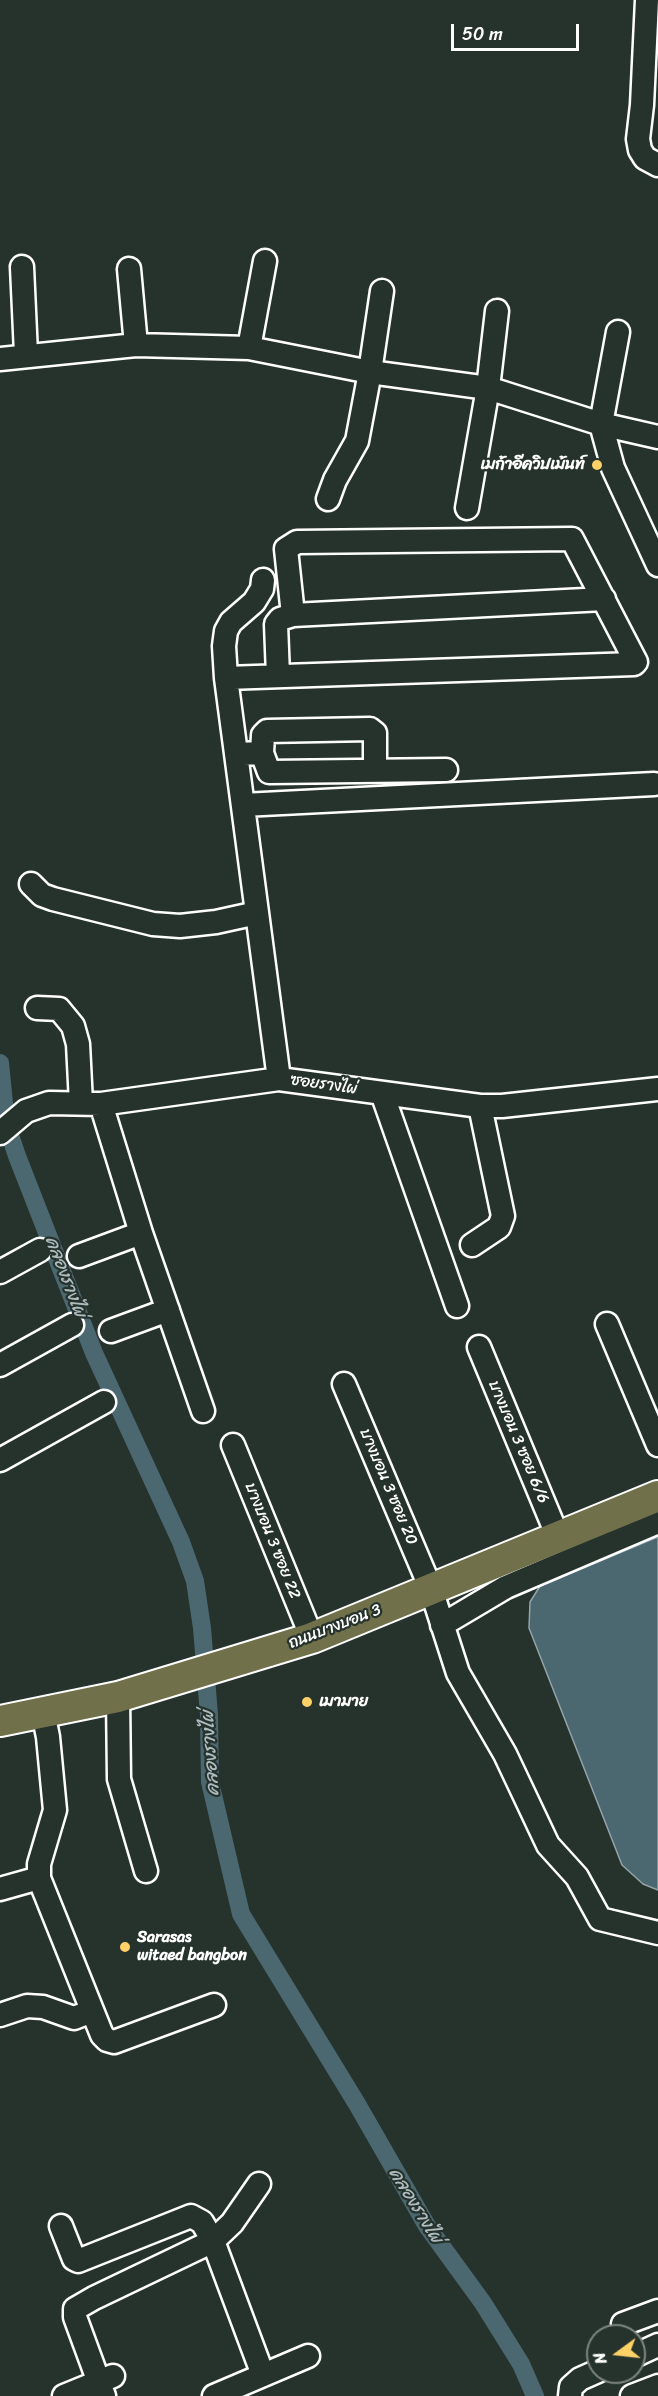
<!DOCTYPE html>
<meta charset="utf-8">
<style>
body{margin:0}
#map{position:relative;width:658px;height:2396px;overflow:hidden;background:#26332d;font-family:Sriracha,sans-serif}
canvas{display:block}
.north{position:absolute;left:586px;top:2324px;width:60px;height:60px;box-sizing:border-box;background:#26332d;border:2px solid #7d8581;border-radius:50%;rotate:255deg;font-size:16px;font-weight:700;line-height:24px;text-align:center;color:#fff}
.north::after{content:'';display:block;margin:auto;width:21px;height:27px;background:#ffd166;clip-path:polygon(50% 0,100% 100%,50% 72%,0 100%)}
.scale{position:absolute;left:451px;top:24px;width:128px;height:27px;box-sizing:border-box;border:3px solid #fff;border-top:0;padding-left:8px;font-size:18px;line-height:21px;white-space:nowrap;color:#fff;-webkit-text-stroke:4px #26332d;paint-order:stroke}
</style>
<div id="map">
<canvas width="658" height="2396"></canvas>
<div class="north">N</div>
<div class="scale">50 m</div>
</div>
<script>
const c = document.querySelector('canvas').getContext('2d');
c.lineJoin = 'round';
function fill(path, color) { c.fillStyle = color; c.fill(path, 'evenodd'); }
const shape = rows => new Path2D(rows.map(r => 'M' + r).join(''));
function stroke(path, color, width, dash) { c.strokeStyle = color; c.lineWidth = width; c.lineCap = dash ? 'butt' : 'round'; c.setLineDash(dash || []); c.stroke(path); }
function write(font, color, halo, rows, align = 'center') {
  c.font = font + ' Sriracha,"Playpen Sans Thai",sans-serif'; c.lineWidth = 4.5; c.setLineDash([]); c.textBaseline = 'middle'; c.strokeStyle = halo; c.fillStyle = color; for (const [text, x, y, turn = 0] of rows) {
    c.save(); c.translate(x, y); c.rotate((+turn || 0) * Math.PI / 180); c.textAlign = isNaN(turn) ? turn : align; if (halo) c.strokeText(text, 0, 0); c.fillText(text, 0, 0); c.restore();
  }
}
const water = shape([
 [658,1537,658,1890,643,1884,622,1865,529,1628,530,1602,540,1586,658,1537]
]);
const canal = shape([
 [0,1063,6,1123,17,1156,94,1353,181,1542,195,1581,202,1628,209,1715,210,1782,241,1914,357,2104,427,2226,483,2303,521,2364,535,2396]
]);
const minor = shape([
 [647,0,642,105,638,139,640,150,645,158,658,165],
 [22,267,26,354],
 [129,269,136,345],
 [618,332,601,424,613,468,658,565],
 [249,348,265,261],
 [0,359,136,345,249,348,370,372,488,388,601,424,658,437],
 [328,499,335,480,357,441,370,372,382,291],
 [467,508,488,388,497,311],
 [263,580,262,589,254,602,231,622,226,631,224,646,226,678,279,1079],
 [278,676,276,624,280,619,293,615,604,599],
 [226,678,634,664,636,662,572,539,297,542,286,549,293,615],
 [262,753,263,735,267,731,370,729,375,733,375,771],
 [237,754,262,753,269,772,446,770],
 [243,805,654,784],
 [31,884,42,895,53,899,153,924,180,926,216,922,257,913],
 [37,1008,59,1009,73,1026,78,1044,81,1103],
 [382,1093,457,1306],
 [101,1104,141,1233,203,1411],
 [0,1133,26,1111,49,1103,101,1104,279,1079,480,1106,502,1106,658,1089],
 [472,1245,499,1227,503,1216,480,1106],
 [79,1256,141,1233],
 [0,1272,40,1250],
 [607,1324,658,1445],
 [111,1331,168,1310],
 [479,1347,558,1537],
 [0,1365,72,1325],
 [344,1384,431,1589,458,1673,505,1754,548,1845,577,1877,600,1919,658,1933],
 [233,1445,312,1638],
 [0,1460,104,1402],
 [442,1625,506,1587,658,1522],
 [118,1697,119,1779,146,1871],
 [43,1712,48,1737,55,1810,39,1864,39,1878,102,2035,107,2040,114,2042,214,2005],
 [0,1889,39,1878],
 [0,2015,27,2006,43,2007,74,2018,92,2011],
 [259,2184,232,2223,213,2241,263,2375],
 [61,2226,74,2259,78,2261,191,2216,202,2222,213,2241,94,2298,75,2309,75,2317,104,2396],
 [623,2324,658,2311],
 [634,2356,658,2345],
 [64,2396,113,2376],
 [214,2396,308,2356],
 [570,2396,571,2387,580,2379,598,2371],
 [632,2396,658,2386]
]);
const major = shape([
 [0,1721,118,1697,312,1638,658,1496]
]);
const markers = [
 [597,465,6,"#ffd166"],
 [307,1702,6,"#ffd166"],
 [125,1947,6,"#ffd166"]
];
const poiNames = [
 ["เมก้าอีควิปเม้นท์",585,465,"right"],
 ["เมามาย",319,1702],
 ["Sarasas",137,1938],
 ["witaed bangbon",137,1956]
];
const streetNames = [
 ["ซอยรางไผ่",324,1085,8],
 ["บางบอน 3 ซอย 6/6",518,1442,67],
 ["บางบอน 3 ซอย 20",388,1487,67],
 ["บางบอน 3 ซอย 22",272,1541,68],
 ["ถนนบางบอน 3",335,1627,-21]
];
const waterNames = [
 ["คลองรางไผ่",65,1277,69],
 ["คลองรางไผ่",211,1753,-94],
 ["คลองรางไผ่",415,2206,58]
];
fill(water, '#4b6871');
stroke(water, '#93a4aa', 1.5);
stroke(canal, '#4b6871', 18);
stroke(minor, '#fff', 27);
stroke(major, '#fff', 34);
stroke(minor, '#26332d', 22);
stroke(major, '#70704a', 30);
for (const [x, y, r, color] of markers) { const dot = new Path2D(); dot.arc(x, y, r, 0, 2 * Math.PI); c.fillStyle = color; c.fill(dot); stroke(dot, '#26332d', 2); }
write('bold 16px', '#fff', '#26332d', poiNames, 'left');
write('16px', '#fff', '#26332d', streetNames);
write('italic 18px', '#aebbbf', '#26332d', waterNames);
</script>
